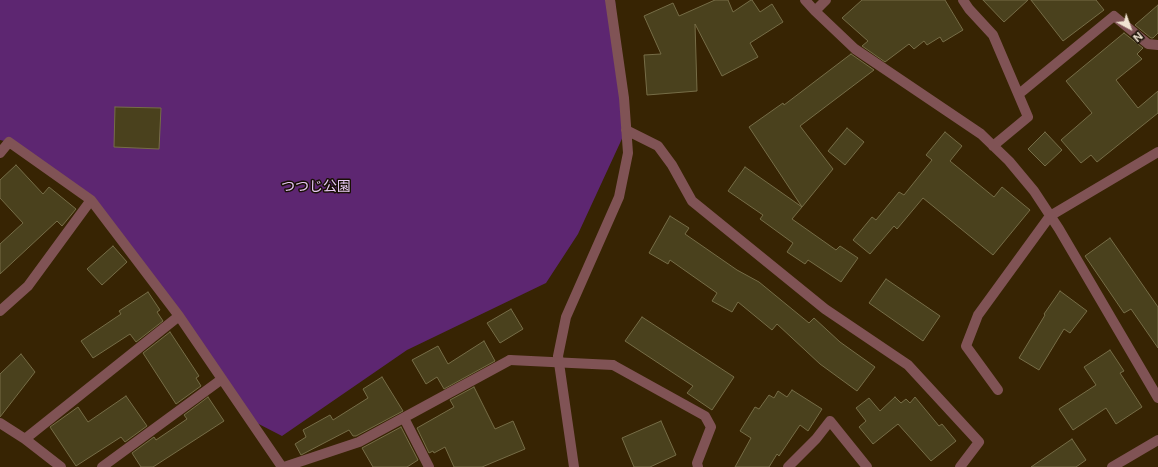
<!DOCTYPE html>
<meta charset="utf-8">
<style>
body{margin:0}
#map{position:relative;width:1158px;height:467px;overflow:hidden;background:#372403;font-family:Inter,sans-serif}
canvas{display:block}
.north{position:absolute;left:1110px;top:8px;width:40px;height:40px;-webkit-text-stroke:3px #180f04;paint-order:stroke;rotate:139deg;font-size:11px;font-weight:700;line-height:16px;text-align:center;color:#f0e3d1}
.north::after{content:'';display:block;margin:auto;width:14px;height:18px;background:#f0e3d1;clip-path:polygon(50% 0,100% 100%,50% 72%,0 100%)}
</style>
<div id="map">
<canvas width="1158" height="467"></canvas>
<div class="north">N</div>
</div>
<script>
const c = document.querySelector('canvas').getContext('2d');
c.lineJoin = 'round';
function fill(path, color) { c.fillStyle = color; c.fill(path, 'evenodd'); }
const shape = rows => new Path2D(rows.map(r => 'M' + r).join(''));
function stroke(path, color, width, dash) { c.strokeStyle = color; c.lineWidth = width; c.lineCap = dash ? 'butt' : 'round'; c.setLineDash(dash || []); c.stroke(path); }
function write(font, color, halo, rows, align = 'center') {
  c.font = font + ' Inter,"Noto Sans JP",sans-serif'; c.lineWidth = 3; c.setLineDash([]); c.textBaseline = 'middle'; c.strokeStyle = halo; c.fillStyle = color; for (const [text, x, y, turn = 0] of rows) {
    c.save(); c.translate(x, y); c.rotate((+turn || 0) * Math.PI / 180); c.textAlign = isNaN(turn) ? turn : align; if (halo) c.strokeText(text, 0, 0); c.fillText(text, 0, 0); c.restore();
  }
}
const green = shape([
 [0,0,615,0,626,130,578,234,546,283,407,350,282,436,249,419,91,200,9,142,0,140]
]);
const building = shape([
 [715,0,728,0,733,12,751,0,752,0,760,12,772,4,783,22,750,43,758,57,722,76,695,24,697,91,647,95,644,55,661,54,644,16,673,3,679,16,715,0],
 [862,0,945,0,963,30,943,42,940,37,927,45,924,41,914,49,909,44,885,62,862,46,868,41,842,18,862,0],
 [983,0,1028,0,1004,22,983,0],
 [1031,0,1096,0,1104,10,1063,41,1031,0],
 [1158,5,1158,33,1153,38,1151,38,1135,25,1158,5],
 [1124,33,1143,48,1137,54,1142,59,1116,80,1138,108,1158,91,1158,113,1097,162,1091,155,1081,163,1061,140,1092,113,1066,81,1124,33],
 [851,54,874,70,800,126,833,169,802,207,749,127,783,103,784,105,851,54],
 [115,107,161,108,159,149,114,147,115,107],
 [847,128,864,142,845,165,828,151,847,128],
 [945,132,962,146,950,161,994,197,1002,187,1030,210,993,255,923,198,897,229,894,226,870,254,853,240,872,217,876,220,899,192,904,195,932,160,926,155,945,132],
 [1045,132,1062,150,1045,166,1028,149,1045,132],
 [16,165,43,194,49,187,76,209,62,226,57,221,0,274,0,244,23,223,0,198,0,180,16,165],
 [745,167,802,207,792,219,836,250,840,246,858,258,841,282,808,260,805,264,787,252,793,243,760,219,763,215,728,191,745,167],
 [670,216,689,228,685,234,737,270,759,282,809,323,814,318,840,342,875,367,857,391,820,364,777,324,772,330,738,302,732,312,712,301,717,293,670,260,668,264,649,253,670,216],
 [1110,238,1158,307,1158,348,1131,309,1124,313,1085,256,1110,238],
 [113,246,127,262,102,285,87,269,113,246],
 [886,279,940,316,923,341,869,303,886,279],
 [1060,291,1087,311,1070,333,1064,329,1039,370,1019,358,1045,315,1044,314,1060,291],
 [148,292,160,310,157,312,163,321,136,342,130,334,93,358,81,341,121,314,119,311,148,292],
 [511,309,523,329,500,343,487,323,511,309],
 [642,317,734,377,712,410,687,393,693,386,625,341,642,317],
 [170,332,199,376,196,378,201,386,176,404,143,353,170,332],
 [484,341,495,361,444,389,437,377,426,384,412,360,438,346,448,364,484,341],
 [1110,350,1124,371,1120,373,1142,407,1116,424,1106,408,1073,430,1059,409,1096,385,1084,367,1110,350],
 [21,354,35,372,0,417,0,374,21,354],
 [382,377,403,411,356,436,353,436,349,430,301,455,295,444,306,437,303,430,330,415,333,420,368,398,363,389,382,377],
 [474,387,495,429,513,421,525,449,482,467,454,467,445,447,434,453,433,451,429,453,417,428,454,407,450,400,474,387],
 [792,390,822,409,808,431,800,425,779,456,777,454,769,467,735,467,751,438,740,431,755,407,759,409,769,395,774,398,778,391,787,397,792,390],
 [126,396,147,426,125,442,121,437,76,466,50,427,78,407,88,422,126,396],
 [208,397,224,421,153,467,141,467,132,453,154,437,156,440,187,419,184,415,208,397],
 [895,397,901,403,906,399,910,403,915,397,939,426,942,424,956,441,931,461,898,424,873,444,859,427,866,421,856,408,869,398,880,411,895,397],
 [661,421,676,455,650,467,634,467,622,438,661,421],
 [401,427,418,460,407,467,373,467,362,448,401,427],
 [1072,439,1086,460,1076,467,1031,467,1072,439]
]);
const minor = shape([
 [805,0,815,11,855,49,981,134,1009,161,1034,191,1059,229,1158,398],
 [963,0,969,9,993,35,1028,117,993,146],
 [815,11,826,0],
 [1019,94,1114,16,1148,44,1158,45],
 [626,130,658,146,672,165,692,201,825,309,908,365,979,442,960,467],
 [0,153,9,142,91,200,179,316,282,467],
 [0,311,28,286,91,200],
 [613,365,705,416,711,427,697,463,698,467],
 [998,390,966,346,978,315,1050,216,1158,152],
 [404,418,429,467],
 [0,423,25,439,61,467],
 [25,439,179,316],
 [102,467,222,379],
 [284,467,359,442,510,360],
 [574,467,558,356,566,317,619,197,628,153,624,98,610,0],
 [788,467,816,439,830,421,867,467],
 [1112,467,1158,440]
]);
const minorBridge = shape([
 [510,360,613,365]
]);
const parkNames = [
 ["つつじ公園",316,187]
];
fill(green, '#5d2671');
fill(building, '#4a411d');
stroke(building, '#766d47', 1);
stroke(minor, '#805355', 10);
stroke(minorBridge, '#805355', 10);
write('14px', '#e6c8f2', '#180f04', parkNames);
</script>
